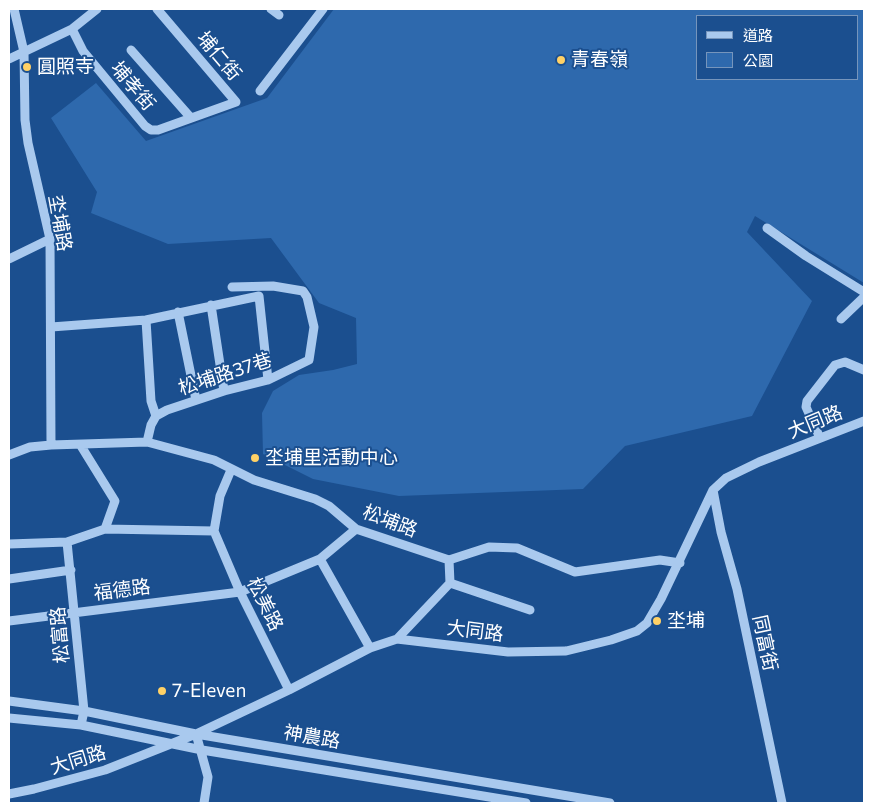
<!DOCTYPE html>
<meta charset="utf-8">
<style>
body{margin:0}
#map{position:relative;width:873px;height:812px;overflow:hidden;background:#1b4f8f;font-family:Commissioner,"Noto Sans TC",sans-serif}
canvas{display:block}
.frame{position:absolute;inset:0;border:10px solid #fff;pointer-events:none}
.legend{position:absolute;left:696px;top:15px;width:162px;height:65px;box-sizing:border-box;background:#1b4f8f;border:1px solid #7695bc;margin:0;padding:6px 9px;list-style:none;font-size:15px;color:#fff}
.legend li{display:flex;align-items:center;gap:10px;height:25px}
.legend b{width:25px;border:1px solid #7695bc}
</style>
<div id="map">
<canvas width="873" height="812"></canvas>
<div class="frame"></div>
<ul class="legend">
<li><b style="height:6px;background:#a9c9ee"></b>道路</li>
<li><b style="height:14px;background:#2e69ad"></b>公園</li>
</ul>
</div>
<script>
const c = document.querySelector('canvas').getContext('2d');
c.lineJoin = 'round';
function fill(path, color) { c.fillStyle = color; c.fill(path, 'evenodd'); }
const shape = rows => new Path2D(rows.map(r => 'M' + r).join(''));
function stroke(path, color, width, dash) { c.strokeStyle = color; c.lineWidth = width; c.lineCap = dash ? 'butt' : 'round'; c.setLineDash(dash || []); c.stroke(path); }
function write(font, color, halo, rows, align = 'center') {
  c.font = font + ' Commissioner,"Noto Sans TC",sans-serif'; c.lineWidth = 4; c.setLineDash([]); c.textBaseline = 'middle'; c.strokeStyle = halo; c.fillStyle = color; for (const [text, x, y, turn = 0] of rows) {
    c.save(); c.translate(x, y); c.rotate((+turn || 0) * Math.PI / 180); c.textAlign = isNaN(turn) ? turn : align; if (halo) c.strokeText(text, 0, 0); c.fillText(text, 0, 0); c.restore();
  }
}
const green = shape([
 [334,9,864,9,864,283,755,216,747,232,812,301,752,416,625,446,583,489,399,496,313,479,263,454,262,413,273,391,299,375,333,370,357,364,356,318,319,303,271,238,168,244,91,213,97,192,51,118,96,83,146,141,267,98],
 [697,16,857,16,857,79,697,79]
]);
const minor = shape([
 [14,9,24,52,25,120,28,143,50,239,51,445],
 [271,9,279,15],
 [72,29,83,51,145,126,151,130,158,130,236,102,157,9],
 [131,50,191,118],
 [9,59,72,29,97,9],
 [260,91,323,9],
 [767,228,806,256,864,292],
 [9,259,50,239],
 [211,305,224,391],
 [178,312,196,400],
 [841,319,864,297],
 [146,320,259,296,268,380],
 [51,327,146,320,151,401,156,416],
 [820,438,806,407,807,401,835,365,845,362,864,370],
 [147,442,151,425,156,416,167,410,224,391,268,380,309,360,314,327,307,297,303,291,273,286,232,287],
 [81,446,115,501,105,529],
 [9,455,30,447,51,445,147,442,214,460,254,480,315,499,329,506,356,529,449,560,489,547,517,548,575,572,660,560,680,563],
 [713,490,721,532,737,589,782,803],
 [214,531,240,592,289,690],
 [214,531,220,496,231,470],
 [67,542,84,711,81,725],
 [9,544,67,542,105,529,214,531],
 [320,559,370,648],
 [9,579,71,570],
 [450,583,530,610],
 [9,621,240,592,320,559,356,529],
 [397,639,450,583,449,560],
 [9,701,84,711,196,734,610,803],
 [9,718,81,725,202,750,526,803],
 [196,734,208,777,204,803],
 [9,794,34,789,105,770,196,734,289,690,370,648,397,639,508,652,566,651,611,640,637,631,647,623,661,599,713,490,726,478,759,462,864,421]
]);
const markers = [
 [561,60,5,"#ffd166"],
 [27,67,5,"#ffd166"],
 [255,458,5,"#ffd166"],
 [657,621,5,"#ffd166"],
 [162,691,5,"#ffd166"]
];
const streetNames = [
 ["埔仁街",219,56,50],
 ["埔孝街",133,86,50],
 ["坔埔路",60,223,80],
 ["松埔路37巷",225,374,-18],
 ["大同路",815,422,-22],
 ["松埔路",390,521,21],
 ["福德路",122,590,-7],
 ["松美路",265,604,64],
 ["大同路",475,631,7],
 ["松富路",60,635,-95],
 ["同富街",765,643,78],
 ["神農路",312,737,10],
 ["大同路",78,760,-17]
];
const poiNames = [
 ["青春嶺",571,60],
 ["圓照寺",37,67],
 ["坔埔里活動中心",265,458],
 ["坔埔",667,621],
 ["7-Eleven",172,691]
];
fill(green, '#2e69ad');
stroke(minor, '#a9c9ee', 9);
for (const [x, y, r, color] of markers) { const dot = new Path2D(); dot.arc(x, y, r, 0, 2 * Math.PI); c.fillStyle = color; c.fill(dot); stroke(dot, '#1b4f8f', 2); }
write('19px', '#fff', '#1b4f8f', streetNames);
write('19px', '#fff', '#1b4f8f', poiNames, 'left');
</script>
